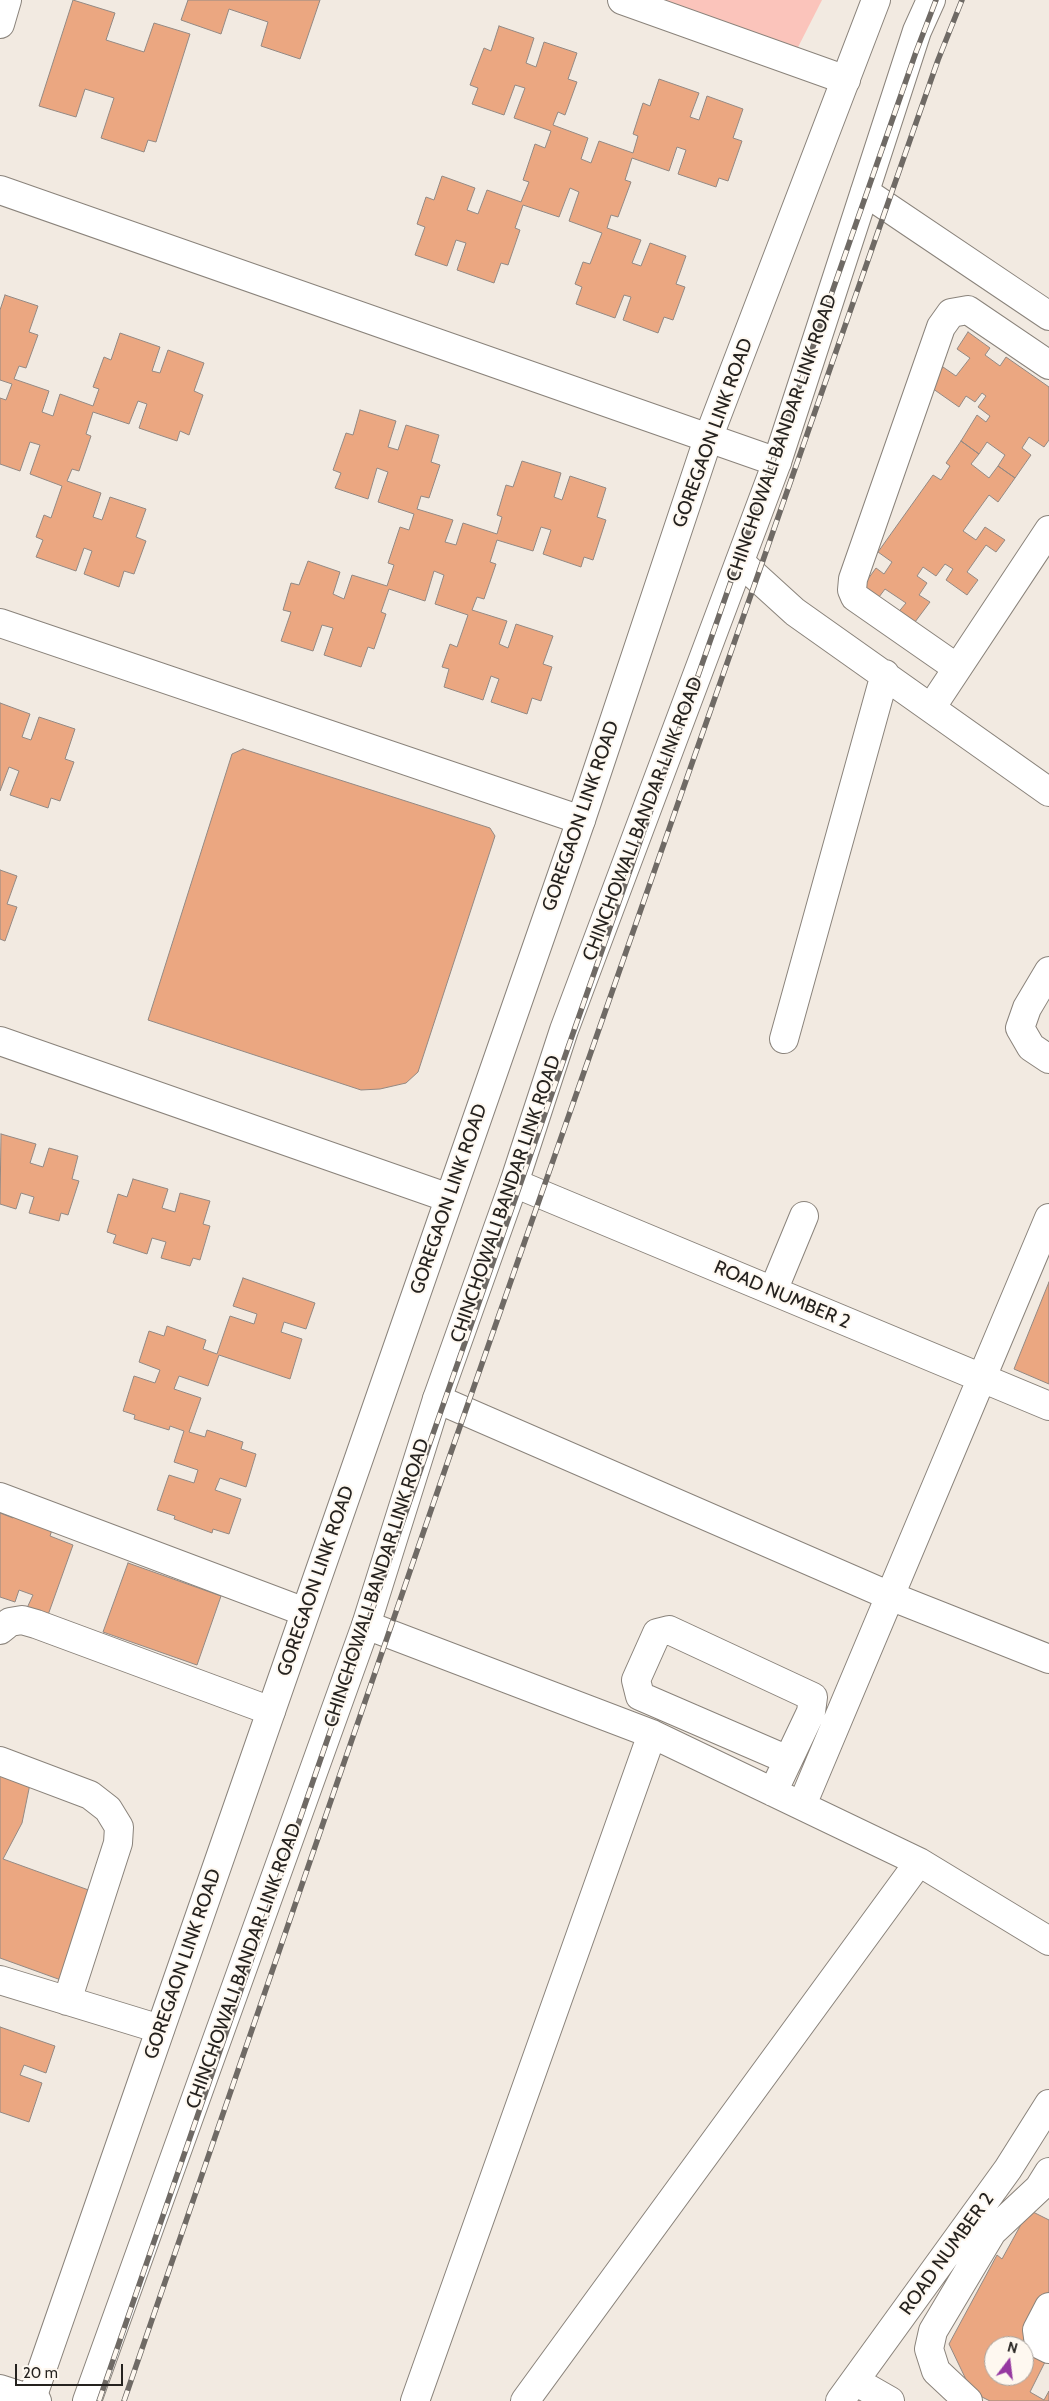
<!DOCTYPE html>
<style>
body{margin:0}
#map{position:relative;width:1049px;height:2401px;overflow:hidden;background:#f2eae1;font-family:Cabin,sans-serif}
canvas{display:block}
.north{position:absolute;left:984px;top:2336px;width:50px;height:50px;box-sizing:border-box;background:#fef8f0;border:1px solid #a7a29c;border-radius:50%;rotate:15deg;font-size:14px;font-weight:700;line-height:20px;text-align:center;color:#25221f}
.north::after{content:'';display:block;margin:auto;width:18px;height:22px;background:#9638a1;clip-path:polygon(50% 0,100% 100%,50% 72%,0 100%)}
.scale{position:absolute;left:15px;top:2364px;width:108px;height:22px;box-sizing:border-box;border:2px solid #25221f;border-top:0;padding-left:6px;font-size:15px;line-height:18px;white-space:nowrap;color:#25221f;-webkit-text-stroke:4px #fef8f0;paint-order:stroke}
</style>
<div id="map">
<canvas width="1049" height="2401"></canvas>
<div class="north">N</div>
<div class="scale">20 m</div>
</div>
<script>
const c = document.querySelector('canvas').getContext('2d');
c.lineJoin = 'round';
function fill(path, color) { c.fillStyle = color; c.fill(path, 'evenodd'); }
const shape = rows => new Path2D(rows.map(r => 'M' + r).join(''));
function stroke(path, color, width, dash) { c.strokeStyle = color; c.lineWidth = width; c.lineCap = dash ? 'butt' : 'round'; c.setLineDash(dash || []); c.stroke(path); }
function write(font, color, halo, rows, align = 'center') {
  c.font = font + ' Cabin,sans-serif'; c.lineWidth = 4; c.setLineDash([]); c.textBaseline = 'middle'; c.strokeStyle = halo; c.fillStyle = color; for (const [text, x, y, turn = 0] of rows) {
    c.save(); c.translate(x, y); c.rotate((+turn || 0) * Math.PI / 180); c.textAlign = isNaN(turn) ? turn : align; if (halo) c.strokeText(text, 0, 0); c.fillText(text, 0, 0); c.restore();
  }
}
const green = shape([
 [636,0,822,0,792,59]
]);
const building = shape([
 [73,0,115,13,106,40,144,52,154,23,190,34,156,142,148,140,144,152,101,138,114,98,85,89,76,117,39,106,73,0],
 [188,0,320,0,300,59,261,46,268,22,229,9,221,34,181,20,188,0],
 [499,26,534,38,526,63,536,67,544,42,577,53,568,79,577,82,565,115,558,112,553,125,588,138,581,159,591,163,599,141,633,153,638,136,633,134,643,103,650,106,659,79,699,93,690,117,699,120,707,96,743,109,733,138,742,141,728,181,719,178,716,187,678,174,686,150,677,147,669,171,632,158,625,180,631,182,618,217,611,215,607,228,641,240,632,263,641,266,650,243,686,256,676,284,685,287,673,320,664,317,658,333,623,320,631,297,624,295,615,318,576,304,582,287,575,284,583,262,590,264,602,233,569,221,579,192,570,188,559,217,523,205,515,228,520,230,508,265,501,263,494,283,457,270,466,243,456,240,447,266,415,255,425,227,417,224,426,197,434,200,442,176,475,188,467,210,478,214,487,190,521,202,529,182,523,180,535,144,545,148,551,131,514,118,525,88,515,85,504,115,472,104,478,88,470,85,484,48,491,51,499,26],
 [5,295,38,306,29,332,38,335,26,368,19,366,14,379,49,391,42,412,53,416,60,394,93,406,99,389,93,387,104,357,111,360,120,333,160,347,152,371,160,373,168,350,204,363,194,391,203,395,189,435,180,431,177,441,139,428,147,404,138,401,129,424,93,412,86,434,91,436,79,471,72,469,67,481,101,493,93,517,102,520,110,497,146,509,136,537,146,541,134,574,124,571,119,587,84,574,92,551,84,548,76,571,36,557,43,540,36,537,44,515,51,518,62,486,30,474,40,445,30,442,20,471,0,464,0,398,6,400,12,384,0,380,0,310,5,295],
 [968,332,990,348,985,355,1000,366,1006,357,1049,387,1049,440,1044,447,1029,437,1022,448,1031,455,1015,478,998,466,1005,455,987,442,979,454,961,441,977,415,986,422,990,416,978,407,986,396,982,393,975,402,966,396,959,407,929,386,943,367,956,376,970,358,957,349,968,332],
 [360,410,396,421,388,447,398,450,406,425,439,435,431,462,440,465,429,498,421,496,417,509,453,520,445,542,456,545,463,523,497,534,502,517,497,515,506,485,513,487,522,461,561,473,554,497,562,500,570,476,606,488,597,517,606,520,593,560,584,557,581,567,543,554,551,530,541,527,533,551,497,540,490,562,496,564,484,599,477,597,472,610,507,621,499,644,508,648,516,624,553,636,543,664,552,667,541,701,532,698,527,714,491,702,499,679,491,676,483,700,444,687,449,669,442,667,450,644,457,647,468,615,435,604,444,575,434,571,425,601,389,589,381,612,386,614,374,649,368,647,361,667,324,655,333,628,322,625,313,651,281,641,291,612,283,610,291,583,299,585,308,561,340,572,333,594,344,599,352,575,387,586,394,565,388,563,400,527,409,530,414,514,378,502,388,472,377,468,368,499,335,488,341,473,333,470,346,433,353,435,360,410],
 [961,441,979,454,971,464,989,478,998,466,1015,478,998,502,989,495,963,531,976,540,985,527,1005,540,996,552,986,545,967,572,978,580,967,595,946,580,953,569,945,564,936,576,923,567,917,576,927,583,919,595,930,602,912,626,896,615,906,603,885,589,876,601,860,590,876,568,884,574,892,562,878,552,933,475,941,480,950,466,946,463,961,441],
 [0,703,30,714,22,737,31,740,39,717,75,729,65,759,74,762,60,801,51,798,48,808,10,795,19,771,9,767,0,791,0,703],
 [243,749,490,828,495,836,418,1072,406,1083,380,1089,361,1090,148,1020,232,754,243,749],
 [0,870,17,876,7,904,17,907,5,941,0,939,0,870],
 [1,1134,36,1144,30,1163,43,1167,49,1148,78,1156,72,1179,79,1181,68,1215,61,1213,59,1221,29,1213,34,1197,21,1193,16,1209,0,1204,1,1134],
 [133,1179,168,1189,162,1208,175,1212,180,1193,210,1201,203,1224,210,1226,200,1260,193,1258,190,1266,161,1258,166,1242,152,1238,147,1254,113,1243,116,1235,107,1232,118,1194,127,1197,133,1179],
 [243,1278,315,1303,306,1329,284,1322,281,1332,302,1339,290,1379,219,1355,208,1386,179,1376,174,1389,201,1398,189,1432,205,1437,207,1430,243,1442,241,1449,256,1454,246,1487,220,1478,215,1490,241,1499,229,1534,213,1529,212,1533,174,1519,175,1516,157,1510,169,1475,194,1483,198,1470,174,1462,184,1431,170,1426,169,1430,134,1419,135,1415,123,1411,134,1376,155,1383,160,1370,139,1362,149,1331,164,1336,167,1326,206,1340,203,1349,217,1354,230,1316,254,1324,257,1314,233,1306,243,1278],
 [1049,1282,1049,1384,1014,1369,1049,1282],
 [17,1510,52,1530,50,1536,73,1545,48,1615,27,1608,33,1595,19,1590,15,1602,0,1597,0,1513,13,1518,17,1510],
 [128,1563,221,1596,197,1665,103,1632,128,1563],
 [0,1773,30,1784,22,1823,3,1859,94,1892,61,1980,0,1958,0,1773],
 [0,2027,55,2046,46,2073,24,2065,20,2075,42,2083,29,2122,0,2112,0,2027],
 [1029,2210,1049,2220,1049,2292,1020,2346,994,2346,994,2376,1024,2376,1024,2349,1046,2360,1030,2392,1044,2400,1049,2391,1049,2401,990,2401,972,2392,949,2344,997,2255,1002,2259,1029,2210]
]);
const minor = shape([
 [622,0,846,80],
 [0,24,7,0],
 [0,190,777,462],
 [865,192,1049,316],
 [740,562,795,612,1049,792],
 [0,623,581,820],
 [957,668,855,597,852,590,853,579,941,327,951,313,968,310,1049,365],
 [931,708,1049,530],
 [1049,971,1027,1008,1020,1028,1031,1047,1049,1059],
 [784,1039,885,674],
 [0,1041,449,1198],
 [514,1183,1049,1406],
 [773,1291,804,1216],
 [437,1399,890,1596,1049,1659],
 [0,1497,305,1612],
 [366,1625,652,1734,919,1862,1049,1941],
 [0,1630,10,1622,22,1620,36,1624,271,1711],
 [0,1761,90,1795,108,1809,119,1827,118,1843,67,2001],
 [773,1792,811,1712,813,1697,669,1630,657,1633,636,1680,640,1696,788,1760],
 [802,1805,1049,1218],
 [0,1980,160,2029],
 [1049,2307,1037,2330,1039,2344,1049,2349],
 [855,2381,890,2401],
 [0,2389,37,2401],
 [415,2401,652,1734],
 [525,2401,919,1862],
 [840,2401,1008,2169,1049,2104],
 [968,2401,936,2371,929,2349,933,2331,992,2232,1039,2188,1049,2172]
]);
const major = shape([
 [31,2401,581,820,709,436,876,0],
 [87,2401,366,1625,437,1399,514,1183,564,1030,777,462,917,31,931,0]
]);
const rail = shape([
 [99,2401,427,1451,916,52,936,0],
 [124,2401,449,1458,938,60,962,0]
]);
const streetNames = [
 ["GOREGAON LINK ROAD",713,433,-70],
 ["CHINCHOWALI BANDAR LINK ROAD",782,438,-71],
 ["GOREGAON LINK ROAD",581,816,-71],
 ["CHINCHOWALI BANDAR LINK ROAD",643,819,-69],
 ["GOREGAON LINK ROAD",449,1199,-71],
 ["CHINCHOWALI BANDAR LINK ROAD",506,1199,-71],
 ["ROAD NUMBER 2",782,1295,23],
 ["GOREGAON LINK ROAD",316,1581,-71],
 ["CHINCHOWALI BANDAR LINK ROAD",377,1583,-72],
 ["GOREGAON LINK ROAD",183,1964,-71],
 ["CHINCHOWALI BANDAR LINK ROAD",244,1966,-70],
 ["ROAD NUMBER 2",947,2254,-54]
];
fill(green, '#fbc4bb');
fill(building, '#eba781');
stroke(building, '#938983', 1);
stroke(minor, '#8a837b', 30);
stroke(major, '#8a837b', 30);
stroke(minor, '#fff', 28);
stroke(major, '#fff', 28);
stroke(rail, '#6f6a65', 5.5);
stroke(rail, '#fef8f0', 4, [11]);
write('19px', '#25221f', '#fef8f0', streetNames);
</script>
